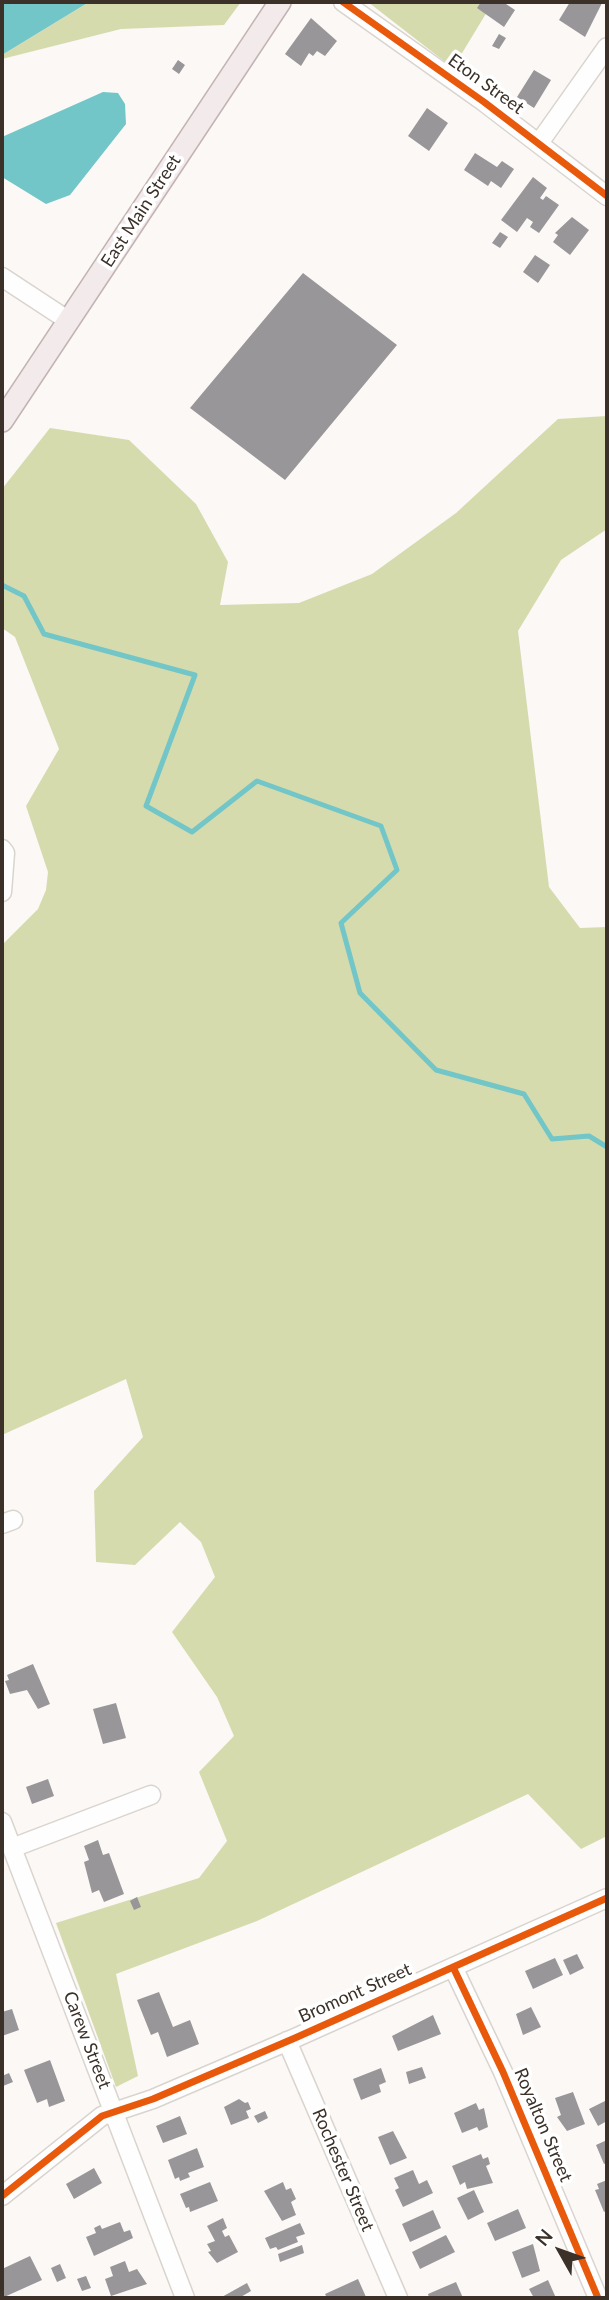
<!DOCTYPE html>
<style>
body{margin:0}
#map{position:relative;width:609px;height:2300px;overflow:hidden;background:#fbf8f6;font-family:Lato,sans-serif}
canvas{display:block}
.frame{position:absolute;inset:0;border:4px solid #3b3129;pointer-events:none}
.north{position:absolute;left:525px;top:2216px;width:70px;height:70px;-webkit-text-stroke:5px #fff;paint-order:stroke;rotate:310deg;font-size:19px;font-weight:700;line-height:28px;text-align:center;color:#3b3129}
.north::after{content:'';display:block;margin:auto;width:24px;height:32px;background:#3b3129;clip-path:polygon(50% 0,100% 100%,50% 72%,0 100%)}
</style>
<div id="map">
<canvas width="609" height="2300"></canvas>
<div class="frame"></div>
<div class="north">N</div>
</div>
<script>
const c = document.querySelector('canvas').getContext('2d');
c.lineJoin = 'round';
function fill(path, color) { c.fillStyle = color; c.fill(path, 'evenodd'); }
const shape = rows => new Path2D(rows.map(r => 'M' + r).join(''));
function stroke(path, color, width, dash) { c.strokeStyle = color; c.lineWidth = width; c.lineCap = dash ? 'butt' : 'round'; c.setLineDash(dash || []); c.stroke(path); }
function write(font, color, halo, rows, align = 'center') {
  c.font = font + ' Lato,sans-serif'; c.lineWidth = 7; c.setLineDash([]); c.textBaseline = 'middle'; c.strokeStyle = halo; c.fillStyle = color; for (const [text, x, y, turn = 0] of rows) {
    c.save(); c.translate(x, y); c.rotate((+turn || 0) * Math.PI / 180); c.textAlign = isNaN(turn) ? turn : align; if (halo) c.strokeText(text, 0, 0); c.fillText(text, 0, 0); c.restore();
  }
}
const forest = shape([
 [89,2,241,2,224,25,121,29,2,59,2,55],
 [368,2,493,2,453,68],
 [607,416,607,529,561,560,518,631,549,887,580,928,607,927,607,1836,581,1849,528,1794,257,1921,116,1974,138,2076,116,2087,56,1923,199,1878,227,1841,199,1772,234,1736,217,1697,172,1632,215,1577,201,1542,180,1522,135,1565,96,1562,94,1491,143,1437,126,1379,2,1435,2,945,38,909,46,890,48,872,26,806,59,749,15,637,2,628,2,489,50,428,129,440,196,504,228,562,220,605,299,603,372,574,456,513,558,419]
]);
const water = shape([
 [2,2,89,2,2,55],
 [103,92,118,93,125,104,126,124,70,195,46,204,2,177,2,137]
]);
const stream = shape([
 [2,585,24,596,44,634,195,675,146,806,192,832,257,781,381,826,397,870,341,923,360,993,436,1070,524,1094,552,1139,589,1136,607,1147]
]);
const building = shape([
 [481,2,503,2,515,10,504,27,477,8],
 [570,2,602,3,585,37,559,20],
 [311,18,337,41,325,56,317,51,313,56,309,53,301,66,285,54],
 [499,34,506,38,499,49,492,46],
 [178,60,185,65,179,74,172,69],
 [534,70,551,80,534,108,517,97],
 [427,108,448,123,429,151,408,136],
 [475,153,497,167,502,161,514,169,501,188,491,181,488,186,464,170],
 [533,177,547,188,540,198,543,200,546,196,559,205,539,233,530,227,533,222,527,218,517,232,501,220],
 [572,217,589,230,570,255,553,242,558,235,555,233],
 [500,232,508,237,500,248,492,243],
 [535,255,550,265,538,283,523,272],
 [303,273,397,345,285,480,190,408],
 [33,1664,50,1704,38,1709,27,1690,10,1694,5,1681,9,1680,7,1675],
 [116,1703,126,1738,103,1744,93,1709],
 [48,1779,54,1796,32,1804,26,1787],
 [98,1840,103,1855,109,1853,124,1894,104,1902,99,1890,92,1893,84,1862,89,1860,84,1846],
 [137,1897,141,1907,134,1910,130,1901],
 [577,1954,584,1968,570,1975,563,1960],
 [555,1958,563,1975,533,1989,525,1971],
 [159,1992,173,2027,190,2020,199,2044,167,2057,158,2032,151,2035,137,2000],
 [531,2007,541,2027,523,2035,516,2014],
 [12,2009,19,2030,2,2036,2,2012],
 [433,2015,441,2034,398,2051,392,2036],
 [50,2060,65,2101,49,2107,47,2099,37,2103,24,2070],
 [422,2067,426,2078,409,2084,406,2072],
 [381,2068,386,2082,379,2085,381,2092,361,2100,353,2079],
 [9,2073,13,2082,3,2086,2,2076],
 [573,2092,585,2124,567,2131,557,2117,561,2115,555,2098],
 [239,2099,245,2103,248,2102,251,2109,246,2111,249,2118,231,2125,224,2107],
 [607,2100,607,2121,598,2126,589,2109],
 [476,2103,479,2110,484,2108,488,2127,479,2131,477,2127,462,2133,454,2113],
 [265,2111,268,2118,258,2123,254,2116],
 [180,2116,187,2134,163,2143,156,2126],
 [393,2131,407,2158,390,2165,378,2137],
 [607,2140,607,2163,604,2164,596,2145],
 [197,2148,204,2167,188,2173,190,2177,180,2181,179,2177,175,2179,168,2160],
 [481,2154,483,2159,488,2157,490,2164,486,2166,493,2183,467,2189,465,2182,460,2185,452,2166],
 [94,2168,102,2183,74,2199,66,2184],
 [413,2170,419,2184,427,2180,433,2193,403,2207,395,2190,399,2188,394,2178],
 [607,2180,607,2210,604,2212,595,2190,599,2189,597,2184],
 [210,2182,218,2201,190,2212,189,2207,186,2208,180,2194],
 [283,2182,286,2190,291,2188,296,2199,291,2202,296,2215,282,2221,264,2191],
 [474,2190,484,2212,468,2220,457,2198],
 [518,2209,526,2228,495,2241,487,2223],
 [433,2210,441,2228,410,2242,402,2224],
 [223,2218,227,2228,222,2231,225,2237,229,2235,238,2252,217,2263,208,2252,211,2251,207,2244,215,2241,207,2226],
 [120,2222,124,2232,130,2230,133,2238,94,2256,86,2237,96,2233,94,2228,100,2225,102,2229],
 [300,2223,305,2234,296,2237,298,2242,278,2250,276,2247,270,2249,265,2238],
 [446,2235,455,2252,420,2269,412,2252],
 [533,2244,540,2271,522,2278,512,2252],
 [302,2245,304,2253,280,2262,278,2254],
 [30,2256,42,2280,2,2298,2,2269],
 [125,2261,129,2272,137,2269,147,2284,111,2296,105,2279,113,2276,110,2267],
 [60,2264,66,2278,57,2282,51,2268],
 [86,2276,91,2288,82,2291,77,2279],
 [358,2279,366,2297,327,2298,325,2294],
 [548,2280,556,2298,534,2298,529,2289],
 [456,2282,463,2298,429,2298,428,2294],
 [247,2283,251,2291,239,2298,220,2298]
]);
const minor = shape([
 [343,2,484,102,607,196],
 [539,143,607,47],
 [2,277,69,321],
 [2,849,5,853,2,892],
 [2,1524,13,1520],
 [2,1822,185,2298],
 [12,1848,151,1795],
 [453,1967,503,2072,598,2298],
 [287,2041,398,2298],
 [2,2196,102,2116,153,2099,295,2038,607,1898]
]);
const major = shape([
 [2,421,280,2]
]);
const cycleway = shape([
 [343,2,484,102,607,196],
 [453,1967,503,2072,598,2298],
 [2,2196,102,2116,153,2099,295,2038,607,1898]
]);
const streetNames = [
 ["Eton Street",486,84,36],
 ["East Main Street",141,211,-57],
 ["Bromont Street",355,1993,-24],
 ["Carew Street",87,2040,69],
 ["Royalton Street",543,2125,67],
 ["Rochester Street",343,2170,67]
];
fill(forest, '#d6dbae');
fill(water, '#72c6c8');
stroke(stream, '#72c6c8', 5);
fill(building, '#999699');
stroke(minor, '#dad4ce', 21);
stroke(major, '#c3b3b2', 24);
stroke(minor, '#fefefe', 18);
stroke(major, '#f2eaeb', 21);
stroke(cycleway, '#e8590c', 7);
write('18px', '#3b3129', '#fff', streetNames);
</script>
